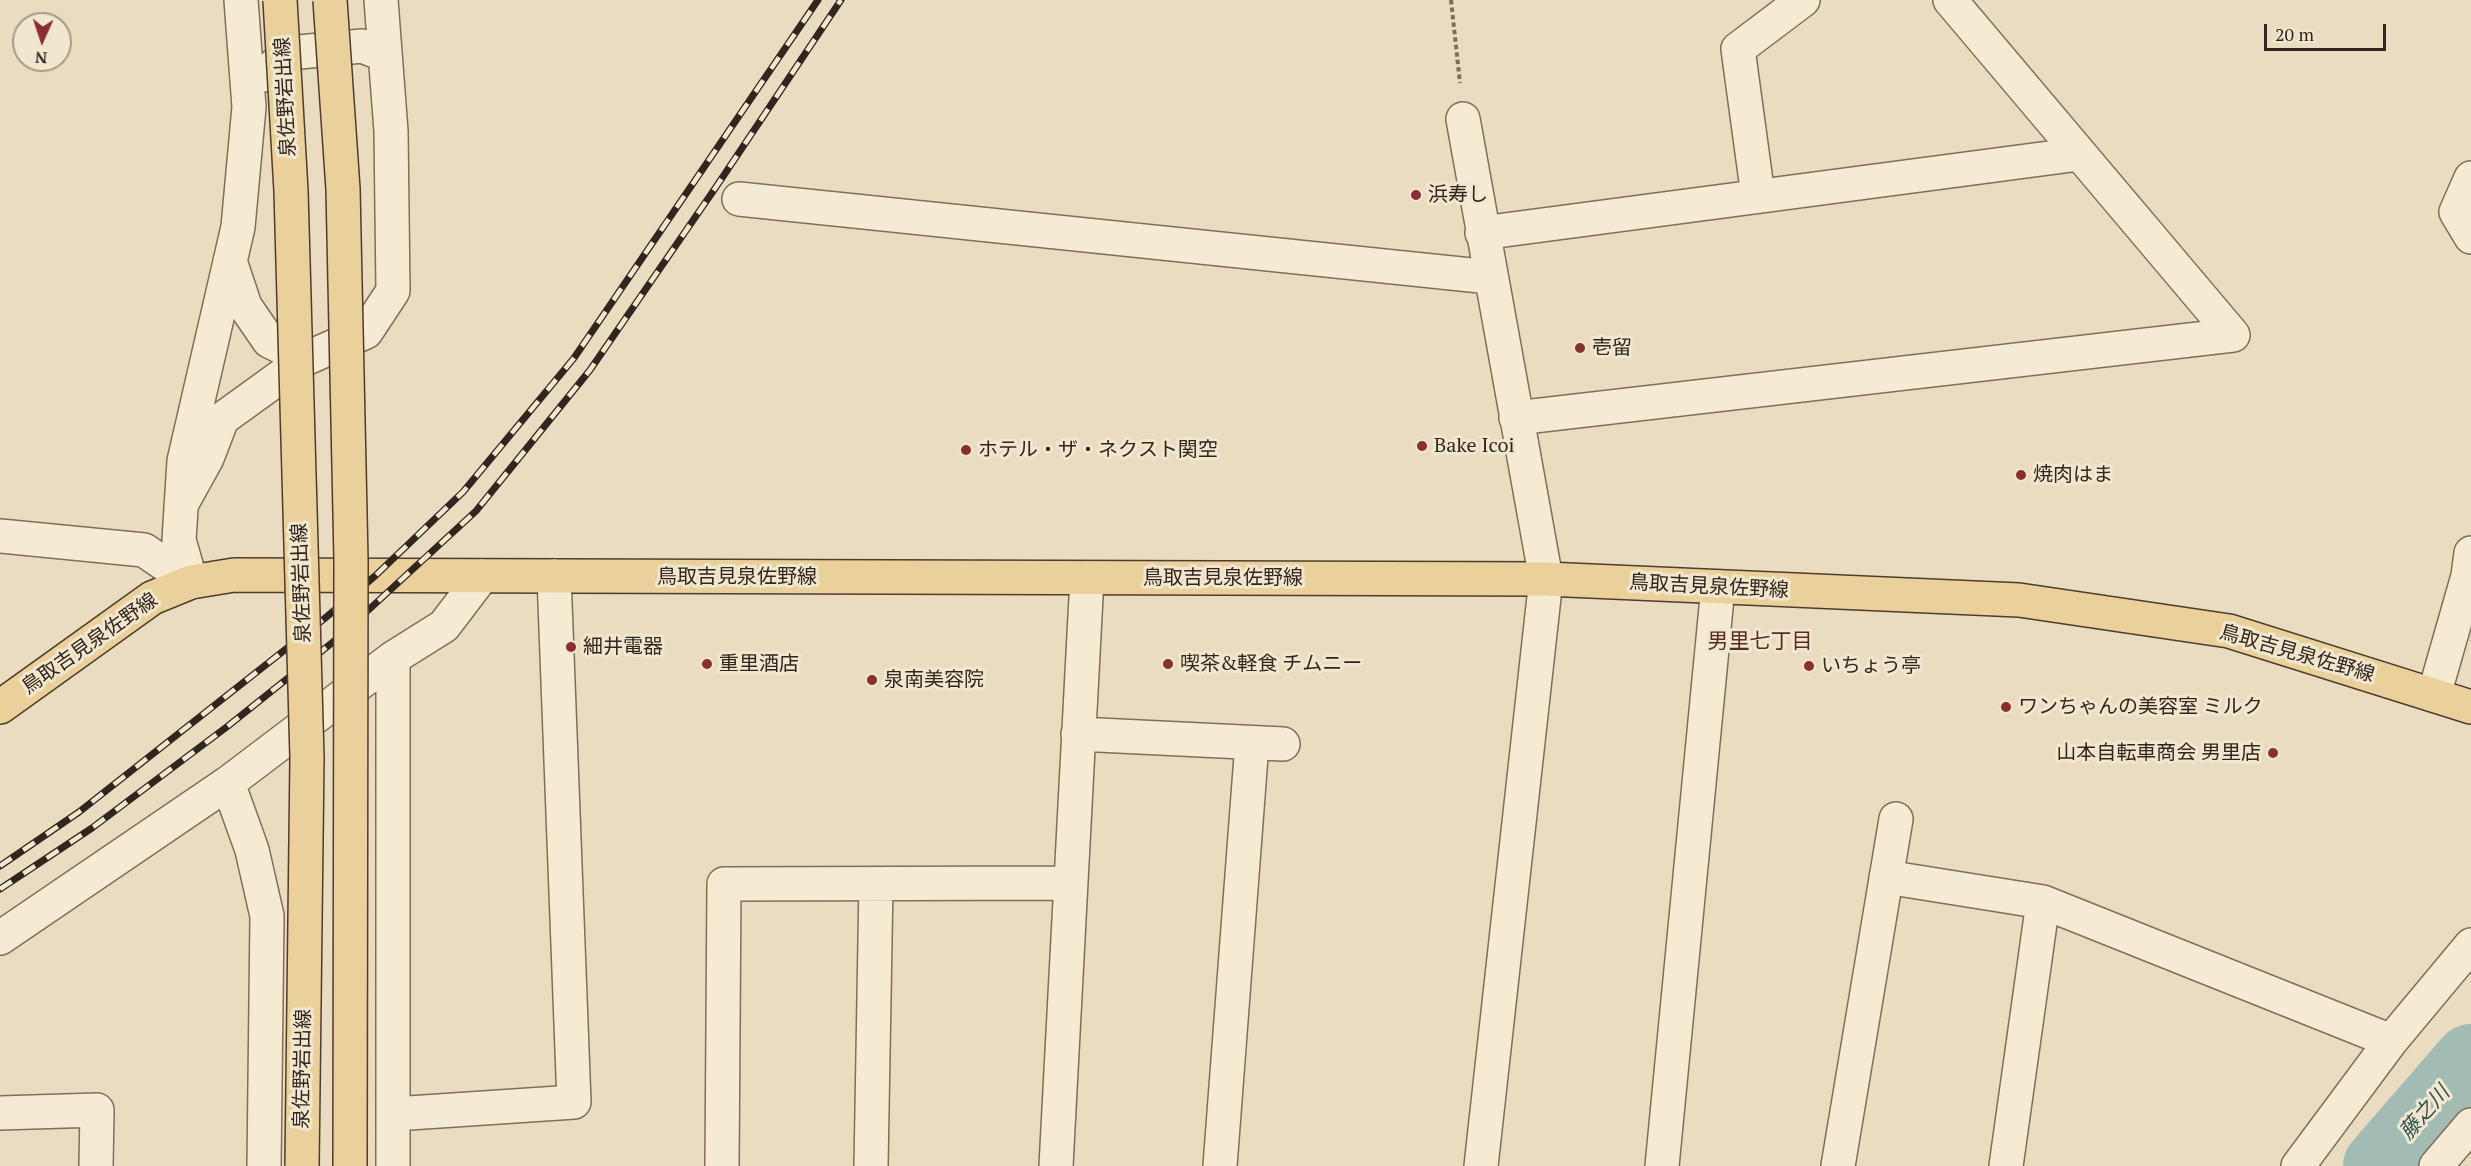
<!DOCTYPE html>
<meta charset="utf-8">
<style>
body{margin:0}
#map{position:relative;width:2471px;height:1166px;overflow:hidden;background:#e9dcc0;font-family:"PT Serif",serif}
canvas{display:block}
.north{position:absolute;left:12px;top:12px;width:60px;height:60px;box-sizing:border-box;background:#f1e7cf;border:2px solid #a49a88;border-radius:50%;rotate:183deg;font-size:16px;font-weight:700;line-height:24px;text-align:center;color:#31261d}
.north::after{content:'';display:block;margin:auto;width:21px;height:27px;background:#8a2f31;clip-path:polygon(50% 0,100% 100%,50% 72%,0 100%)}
.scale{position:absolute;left:2264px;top:24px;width:122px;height:27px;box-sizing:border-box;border:3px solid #31261d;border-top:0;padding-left:8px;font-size:18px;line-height:21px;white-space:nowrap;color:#31261d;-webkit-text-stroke:4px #f1e7cf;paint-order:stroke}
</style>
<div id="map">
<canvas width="2471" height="1166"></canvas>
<div class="north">N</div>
<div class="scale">20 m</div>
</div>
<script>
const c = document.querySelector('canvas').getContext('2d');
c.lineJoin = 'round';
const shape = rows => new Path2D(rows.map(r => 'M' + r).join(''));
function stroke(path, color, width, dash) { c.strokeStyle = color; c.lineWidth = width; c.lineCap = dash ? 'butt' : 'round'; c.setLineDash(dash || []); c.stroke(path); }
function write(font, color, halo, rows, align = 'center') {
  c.font = font + ' "PT Serif","Noto Sans JP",serif'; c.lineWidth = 6; c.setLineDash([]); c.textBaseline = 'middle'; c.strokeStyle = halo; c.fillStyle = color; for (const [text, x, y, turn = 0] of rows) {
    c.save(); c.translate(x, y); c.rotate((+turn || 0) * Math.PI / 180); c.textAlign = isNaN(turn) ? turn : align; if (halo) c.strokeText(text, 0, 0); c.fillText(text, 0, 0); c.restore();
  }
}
const river = shape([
 [2380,1166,2471,1061]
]);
const path = shape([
 [1451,0,1460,83]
]);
const minor = shape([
 [263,75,289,53,362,46,385,55],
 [1463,119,1546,579,1481,1166],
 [2471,178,2456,212,2471,237],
 [1758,196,1738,49,1803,0],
 [739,199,1490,277],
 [1482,233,2079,154],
 [230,261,245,306,269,341,305,359],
 [1516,418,2233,335,1950,0],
 [181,505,207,458,222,419,305,359,366,332,393,291,391,131,381,0],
 [0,536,144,550,191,582],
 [191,582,179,540,184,461,238,227,249,107,241,0],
 [2434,695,2468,576,2471,553],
 [1078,734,1283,744],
 [228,783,252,850,267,916,264,1166],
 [1886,877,2043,902,2391,1041],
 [0,938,228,783,393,658,444,626,482,576],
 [0,1113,97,1110,96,1166],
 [394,1114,574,1102,554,576],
 [393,1166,393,658],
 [722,1166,724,884,1071,883],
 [871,1166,876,884],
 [1056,1166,1087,578],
 [1220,1166,1252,743],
 [1662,1166,1718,587],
 [1838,1166,1896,819],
 [2006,1166,2043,902],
 [2298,1166,2391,1041,2471,945],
 [2436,1166,2471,1125]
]);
const major = shape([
 [0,707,152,598,191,582,234,575,1546,579,2019,600,2229,631,2471,707]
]);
const rail = shape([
 [0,866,79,812,324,619,375,576,463,492,574,358,818,0],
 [0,889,92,828,228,726,338,638,476,511,590,370,716,187,841,0]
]);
const majorBridge = shape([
 [280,0,291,191,307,758,302,1166],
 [330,0,343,189,351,560,350,1166]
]);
const markers = [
 [1416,195,6,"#8a2f31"],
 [1580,348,6,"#8a2f31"],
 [1422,446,6,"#8a2f31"],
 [966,450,6,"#8a2f31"],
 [2021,475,6,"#8a2f31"],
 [571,647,6,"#8a2f31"],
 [707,664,6,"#8a2f31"],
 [1168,664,6,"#8a2f31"],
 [1809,666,6,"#8a2f31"],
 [872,680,6,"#8a2f31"],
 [2006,707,6,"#8a2f31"],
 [2273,753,6,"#8a2f31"]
];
const streetNames = [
 ["泉佐野岩出線",286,97,-93],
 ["鳥取吉見泉佐野線",737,577],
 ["鳥取吉見泉佐野線",1223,578],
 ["泉佐野岩出線",302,583,-92],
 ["鳥取吉見泉佐野線",1709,587,3],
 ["鳥取吉見泉佐野線",90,644,-35],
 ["鳥取吉見泉佐野線",2297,654,16],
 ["泉佐野岩出線",303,1069,-89]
];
const poiNames = [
 ["浜寿し",1428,195],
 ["壱留",1592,348],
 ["Bake Icoi",1434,446],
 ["ホテル・ザ・ネクスト関空",978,450],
 ["焼肉はま",2033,475],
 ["細井電器",583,647],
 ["重里酒店",719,664],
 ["喫茶&軽食 チムニー",1180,664],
 ["いちょう亭",1821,666],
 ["泉南美容院",884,680],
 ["ワンちゃんの美容室 ミルク",2018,707],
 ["山本自転車商会 男里店",2261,753,"right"]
];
const neighbourhoodNames = [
 ["男里七丁目",1760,642]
];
const waterNames = [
 ["藤之川",2425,1113,-49]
];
stroke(river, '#a2bcb4', 74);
stroke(minor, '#806e59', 36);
stroke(major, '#4e3c2e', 36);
stroke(path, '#806e59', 4, [4.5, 3]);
stroke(minor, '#f5ead2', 33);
stroke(major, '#ead09a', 33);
stroke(rail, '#31261d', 7);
stroke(rail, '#f1e7cf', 4.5, [14]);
stroke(majorBridge, '#4e3c2e', 36, []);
stroke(majorBridge, '#ead09a', 33);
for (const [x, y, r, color] of markers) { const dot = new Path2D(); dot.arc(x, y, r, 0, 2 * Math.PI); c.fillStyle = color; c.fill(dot); stroke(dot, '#f1e7cf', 2); }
write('20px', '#31261d', '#f1e7cf', streetNames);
write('20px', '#31261d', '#f1e7cf', poiNames, 'left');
write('21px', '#5a2b20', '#f1e7cf', neighbourhoodNames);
write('italic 21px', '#2d504d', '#f1e7cf', waterNames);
</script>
